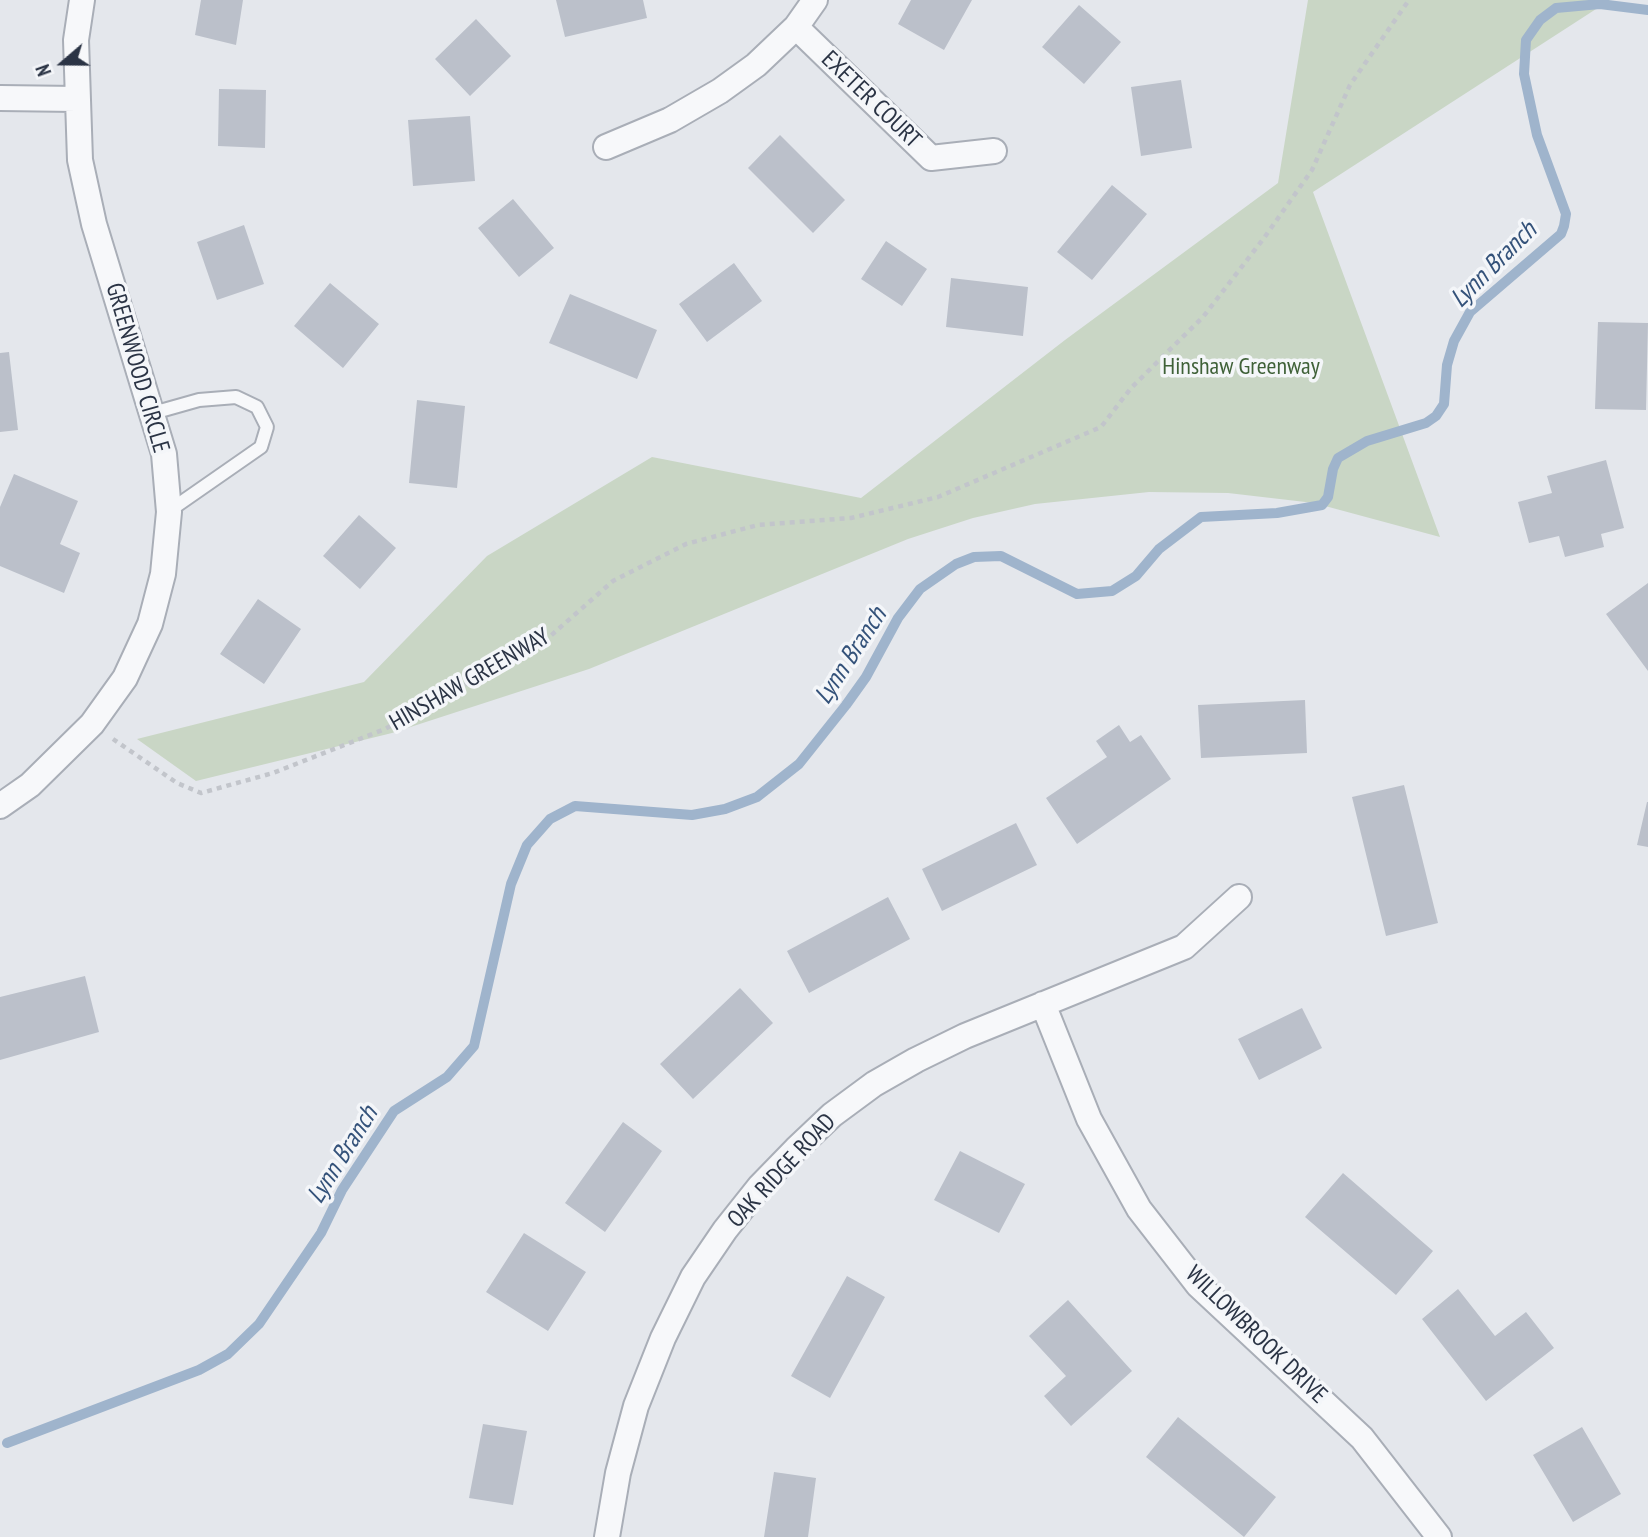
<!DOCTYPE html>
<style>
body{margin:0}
#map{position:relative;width:1648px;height:1537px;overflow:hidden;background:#e4e7ec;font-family:"PT Sans Narrow",sans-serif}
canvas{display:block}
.north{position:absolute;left:28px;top:28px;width:70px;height:70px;-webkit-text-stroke:5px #f4f6f9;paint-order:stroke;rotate:250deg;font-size:19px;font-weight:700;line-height:28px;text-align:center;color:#2b3445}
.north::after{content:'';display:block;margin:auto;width:24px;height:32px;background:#2b3445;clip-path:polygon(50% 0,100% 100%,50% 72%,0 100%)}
</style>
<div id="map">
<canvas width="1648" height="1537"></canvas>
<div class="north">N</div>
</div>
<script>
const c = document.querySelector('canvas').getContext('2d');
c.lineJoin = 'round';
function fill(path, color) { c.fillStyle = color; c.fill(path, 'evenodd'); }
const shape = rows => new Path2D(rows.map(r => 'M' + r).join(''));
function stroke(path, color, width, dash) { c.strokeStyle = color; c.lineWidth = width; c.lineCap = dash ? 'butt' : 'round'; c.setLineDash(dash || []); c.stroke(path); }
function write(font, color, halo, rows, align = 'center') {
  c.font = font + ' "PT Sans Narrow",sans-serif'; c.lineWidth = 7; c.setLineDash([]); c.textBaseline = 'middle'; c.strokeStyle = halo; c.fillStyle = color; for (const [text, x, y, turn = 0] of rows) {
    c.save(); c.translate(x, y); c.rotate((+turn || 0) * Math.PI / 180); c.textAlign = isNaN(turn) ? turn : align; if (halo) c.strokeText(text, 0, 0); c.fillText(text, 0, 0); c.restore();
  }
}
const green = shape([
 [1308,0,1610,0,1313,192,1440,537,1314,503,1228,493,1149,492,1035,504,973,518,908,539,589,669,392,733,196,781,137,739,364,682,487,556,652,457,861,498,1065,340,1278,183]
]);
const stream = shape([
 [7,1443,199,1370,228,1354,259,1324,321,1233,342,1190,394,1111,447,1077,474,1046,511,884,527,845,550,819,575,806,692,815,725,809,757,797,799,764,846,705,866,677,898,618,920,589,956,564,974,557,1001,556,1077,594,1112,591,1136,576,1159,549,1201,517,1277,513,1322,505,1328,497,1333,469,1338,458,1367,441,1426,423,1436,416,1444,404,1447,365,1454,341,1470,312,1561,234,1564,226,1566,214,1537,135,1524,74,1526,40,1540,20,1556,8,1600,4,1648,10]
]);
const building = shape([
 [201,0,243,0,236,45,195,35],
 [556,0,643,0,647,18,565,37],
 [911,0,972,0,944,50,898,24],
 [1079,5,1121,42,1084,84,1042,47],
 [476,19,511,56,470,96,435,59],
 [1181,80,1192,148,1141,156,1131,87],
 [219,89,266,90,265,148,218,146],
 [470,116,475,181,413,186,408,120],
 [780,135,845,200,813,233,748,168],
 [1112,185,1147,214,1092,280,1057,252],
 [513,199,554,248,519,277,478,228],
 [244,225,264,284,217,300,197,242],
 [886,241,927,269,902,306,861,279],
 [734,263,762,301,707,342,679,304],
 [951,278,1028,287,1023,336,946,327],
 [330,283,379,324,343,368,294,326],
 [570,294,657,330,637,379,549,343],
 [1598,322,1648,323,1646,410,1595,409],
 [9,352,18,430,0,432,0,353],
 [417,400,465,406,457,488,409,483],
 [1606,460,1624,528,1601,534,1604,547,1565,557,1559,536,1529,543,1518,502,1552,493,1547,476],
 [14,474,78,501,60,544,80,553,64,593,0,566,0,507],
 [359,515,396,548,360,589,323,556],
 [1648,583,1648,671,1606,614],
 [258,599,301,629,264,684,220,654],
 [1305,700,1307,753,1201,758,1198,705],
 [1119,725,1130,742,1141,735,1171,779,1077,844,1046,798,1107,757,1096,741],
 [1404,785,1438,923,1386,936,1352,797],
 [1647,802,1648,802,1648,847,1637,845],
 [1016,823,1037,865,942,911,922,869],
 [888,897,910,939,809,993,787,951],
 [85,976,99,1032,0,1060,0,997],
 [740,988,773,1023,693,1099,660,1064],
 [1302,1008,1322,1048,1259,1080,1238,1039],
 [623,1122,662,1151,605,1232,565,1203],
 [960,1151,1025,1184,999,1233,934,1200],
 [1343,1173,1433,1251,1396,1295,1305,1217],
 [524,1233,586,1272,548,1331,486,1292],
 [847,1276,885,1297,830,1398,791,1376],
 [1458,1289,1495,1336,1526,1312,1554,1348,1486,1401,1422,1319],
 [1068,1300,1132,1371,1071,1426,1044,1396,1066,1376,1029,1336],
 [1178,1417,1276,1497,1244,1537,1146,1457],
 [483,1424,527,1431,513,1505,469,1498],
 [1582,1427,1621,1494,1573,1522,1533,1455],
 [774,1472,816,1478,808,1537,764,1537]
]);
const path = shape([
 [113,739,177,783,201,793,273,773,385,729,547,639,613,581,686,544,758,525,851,518,938,497,1101,427,1131,388,1203,317,1264,238,1312,170,1350,85,1409,0]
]);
const lane = shape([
 [153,413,199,400,236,397,257,407,267,427,261,447,169,511]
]);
const street = shape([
 [796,27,931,158,994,151],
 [0,98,76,99],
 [606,147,670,120,720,91,756,65,796,27,815,0],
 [0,806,30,785,92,724,125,678,150,624,163,574,169,512,164,454,94,224,80,160,76,40,82,0],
 [1043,1004,1089,1119,1139,1209,1198,1285,1362,1438,1439,1537],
 [607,1537,618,1473,636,1406,663,1338,693,1277,725,1230,760,1186,796,1149,832,1115,874,1084,916,1060,965,1036,1184,947,1239,897]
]);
const streetNames = [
 ["EXETER COURT",871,100,44],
 ["GREENWOOD CIRCLE",137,368,74],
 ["HINSHAW GREENWAY",470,680,-30],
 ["OAK RIDGE ROAD",782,1171,-47],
 ["WILLOWBROOK DRIVE",1256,1335,44]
];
const parkNames = [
 ["Hinshaw Greenway",1241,367]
];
const waterNames = [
 ["Lynn Branch",1494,265,-45],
 ["Lynn Branch",851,656,-57],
 ["Lynn Branch",343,1155,-58]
];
fill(green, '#c9d6c5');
stroke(stream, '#9fb4cc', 10);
fill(building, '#bbc0ca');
stroke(lane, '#a9aeb7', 16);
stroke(street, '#a9aeb7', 28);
stroke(path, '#c2c5cb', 4.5, [5, 5]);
stroke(lane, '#f7f8fa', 12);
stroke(street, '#f7f8fa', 24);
write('24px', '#2b3445', '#f4f6f9', streetNames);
write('24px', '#3f6138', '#f4f6f9', parkNames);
write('italic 26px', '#34527a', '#f4f6f9', waterNames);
</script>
